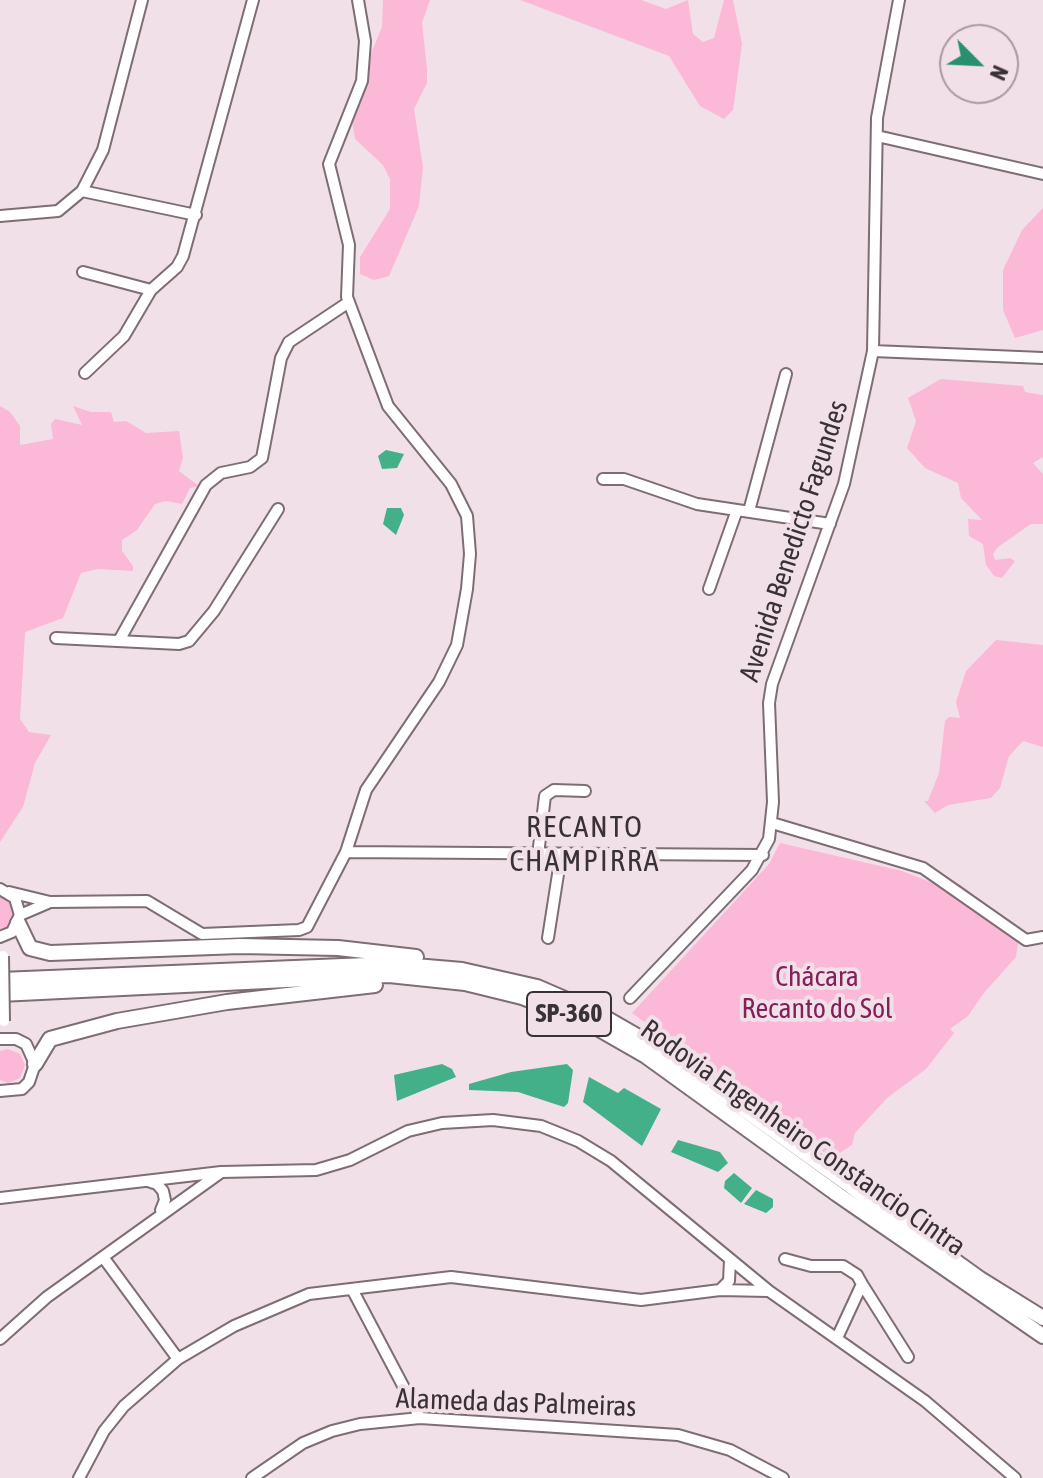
<!DOCTYPE html>
<meta charset="utf-8">
<style>
body{margin:0}
#map{position:relative;width:1043px;height:1478px;overflow:hidden;background:#f2e0e8;font-family:"Asap Condensed",sans-serif}
canvas{display:block}
.north{position:absolute;left:939px;top:24px;width:80px;height:80px;box-sizing:border-box;background:#f2e0e8;border:2px solid #a89aa0;border-radius:50%;rotate:114deg;font-size:22px;font-weight:700;line-height:32px;text-align:center;color:#393235}
.north::after{content:'';display:block;margin:auto;width:28px;height:36px;background:#27906e;clip-path:polygon(50% 0,100% 100%,50% 72%,0 100%)}
</style>
<div id="map">
<canvas width="1043" height="1478"></canvas>
<div class="north">N</div>
</div>
<script>
const c = document.querySelector('canvas').getContext('2d');
c.lineJoin = 'round';
function fill(path, color) { c.fillStyle = color; c.fill(path, 'evenodd'); }
const shape = rows => new Path2D(rows.map(r => 'M' + r).join(''));
function stroke(path, color, width, dash) { c.strokeStyle = color; c.lineWidth = width; c.lineCap = dash ? 'butt' : 'round'; c.setLineDash(dash || []); c.stroke(path); }
function write(font, color, halo, rows, align = 'center') {
  c.font = font + ' "Asap Condensed",sans-serif'; c.lineWidth = 8; c.setLineDash([]); c.textBaseline = 'middle'; c.strokeStyle = halo; c.fillStyle = color; for (const [text, x, y, turn = 0] of rows) {
    c.save(); c.translate(x, y); c.rotate((+turn || 0) * Math.PI / 180); c.textAlign = isNaN(turn) ? turn : align; if (halo) c.strokeText(text, 0, 0); c.fillText(text, 0, 0); c.restore();
  }
}
const green = shape([
 [383,0,430,0,422,23,427,69,427,83,414,109,423,167,419,206,389,276,374,280,360,274,360,257,390,209,390,179,383,165,355,139,352,121,354,95,382,27],
 [520,0,641,0,666,9,688,0,693,34,703,42,714,38,724,0,733,0,742,44,733,110,724,119,700,106,669,56],
 [1043,208,1043,330,1015,338,1003,310,1003,270,1022,230],
 [941,379,1023,386,1025,392,1043,395,1043,457,1033,463,1043,474,1043,524,1031,524,998,547,993,554,995,560,1010,558,1015,561,1002,578,994,576,986,565,983,544,969,536,968,519,982,520,961,498,958,483,925,468,907,448,916,421,908,398],
 [0,406,10,412,20,426,20,445,53,439,51,424,55,419,82,425,73,406,91,412,111,412,114,422,126,421,146,433,179,431,183,458,179,471,199,486,190,488,182,504,166,501,155,504,137,530,122,540,122,551,133,566,133,571,97,569,81,573,63,618,25,632,20,719,29,732,51,735,35,763,23,807,0,842],
 [996,640,1043,645,1043,747,1023,741,1009,756,1000,788,991,798,948,805,935,813,924,801,928,801,939,773,945,721,949,717,960,718,956,702,966,671],
 [780,843,902,871,936,884,945,880,961,885,1004,918,1018,944,1016,957,983,994,968,1016,950,1029,954,1033,926,1069,887,1098,855,1133,852,1145,832,1158,632,1013,769,864],
 [0,895,10,900,16,912,11,925,0,931],
 [8,1049,20,1054,25,1065,20,1078,8,1083,0,1080,0,1051]
]);
const water = shape([
 [386,450,404,454,397,468,382,469,378,456],
 [387,508,401,508,404,515,396,535,383,524],
 [442,1064,452,1069,456,1077,397,1101,394,1075],
 [567,1064,573,1070,568,1103,564,1107,518,1092,469,1090,469,1084,511,1072],
 [589,1077,618,1093,624,1088,661,1109,642,1146,583,1102],
 [678,1140,720,1152,728,1163,718,1172,671,1152],
 [734,1173,752,1188,741,1203,724,1188,725,1181],
 [756,1190,773,1199,773,1207,766,1213,744,1204]
]);
const minor = shape([
 [877,136,1043,174],
 [82,191,196,215],
 [0,216,58,211,82,191,103,150,142,0],
 [83,272,151,290],
 [873,351,1043,358],
 [85,373,124,336,151,290,177,267,183,256,253,0],
 [603,479,624,479,697,504,830,524],
 [749,511,786,374],
 [709,589,737,510],
 [56,638,179,644,189,641,214,611,278,509],
 [120,639,206,485,221,473,250,467,262,458,281,358,289,342,349,302],
 [772,823,923,868,1026,940,1043,937],
 [346,852,763,855],
 [538,855,545,796,554,790,585,791],
 [0,889,15,898,20,915,12,932,0,937],
 [9,892,50,902,147,901,202,934,299,930,307,927,346,852,366,790,439,682,457,645,467,589,470,554,467,516,451,484,388,406,347,297,349,245,329,164,362,81,365,41,358,0],
 [20,915,48,903],
 [548,938,561,855],
 [630,998,752,870,769,839,773,802,769,703,772,684,844,484,873,351,877,118,899,0],
 [0,1039,16,1039,26,1044,35,1064,29,1082,22,1089,0,1091],
 [148,1181,157,1184,163,1191,165,1200,161,1210],
 [0,1198,221,1172,316,1170,350,1160,408,1131,442,1123,493,1120,541,1126,578,1141,611,1161,769,1291,925,1401,1015,1478],
 [103,1257,178,1359],
 [785,1259,811,1266,843,1266,857,1275,862,1284],
 [352,1289,420,1418],
 [720,1290,729,1281,730,1260],
 [837,1338,862,1284,908,1357],
 [0,1339,47,1297,220,1173],
 [79,1478,104,1431,124,1406,178,1359,234,1326,309,1294,451,1277,641,1300,720,1290,768,1291],
 [252,1478,303,1443,332,1431,360,1424,420,1418,678,1435,730,1450,783,1478]
]);
const highway = shape([
 [18,923,30,948,50,953,240,946,338,948,416,957],
 [0,980,392,964,462,970,537,987,597,1013,663,1051,980,1279,1043,1318],
 [0,994,389,975,465,983,522,997,585,1021,646,1056,837,1194,1043,1336],
 [35,1064,50,1039,117,1021,227,1002,375,985]
]);
const minorBridge = shape([
 [3,956,4,1021]
]);
const shields = [
 [569,1014,84]
];
const shieldNames = [
 ["SP-360",569,1014]
];
const streetNames = [
 ["Avenida Benedicto Fagundes",794,541,-72],
 ["Rodovia Engenheiro Constancio Cintra",803,1138,35],
 ["Alameda das Palmeiras",516,1403,2]
];
const parkNames = [
 ["Chácara",817,977],
 ["Recanto do Sol",817,1009]
];
const neighbourhoodNames = [
 ["RECANTO",585,828],
 ["CHAMPIRRA",585,862]
];
fill(green, '#fbb8d7');
fill(water, '#43b08a');
stroke(minor, '#7d6d74', 14);
stroke(highway, '#7d6d74', 18);
stroke(minor, '#fff', 10);
stroke(highway, '#fff', 14);
stroke(minorBridge, '#7d6d74', 14, []);
stroke(minorBridge, '#fff', 10);
for (const [x, y, w] of shields) { const box = new Path2D(); box.roundRect(x - w / 2, y - 22, w, 44, 6); c.fillStyle = '#f2e0e8'; c.fill(box); stroke(box, '#393235', 2); }
write('bold 26px', '#393235', null, shieldNames);
write('28px', '#393235', '#f2e0e8', streetNames);
write('28px', '#832059', '#f2e0e8', parkNames);
c.letterSpacing = '2px';
write('30px', '#393235', '#f2e0e8', neighbourhoodNames);
c.letterSpacing = '0px';
</script>
